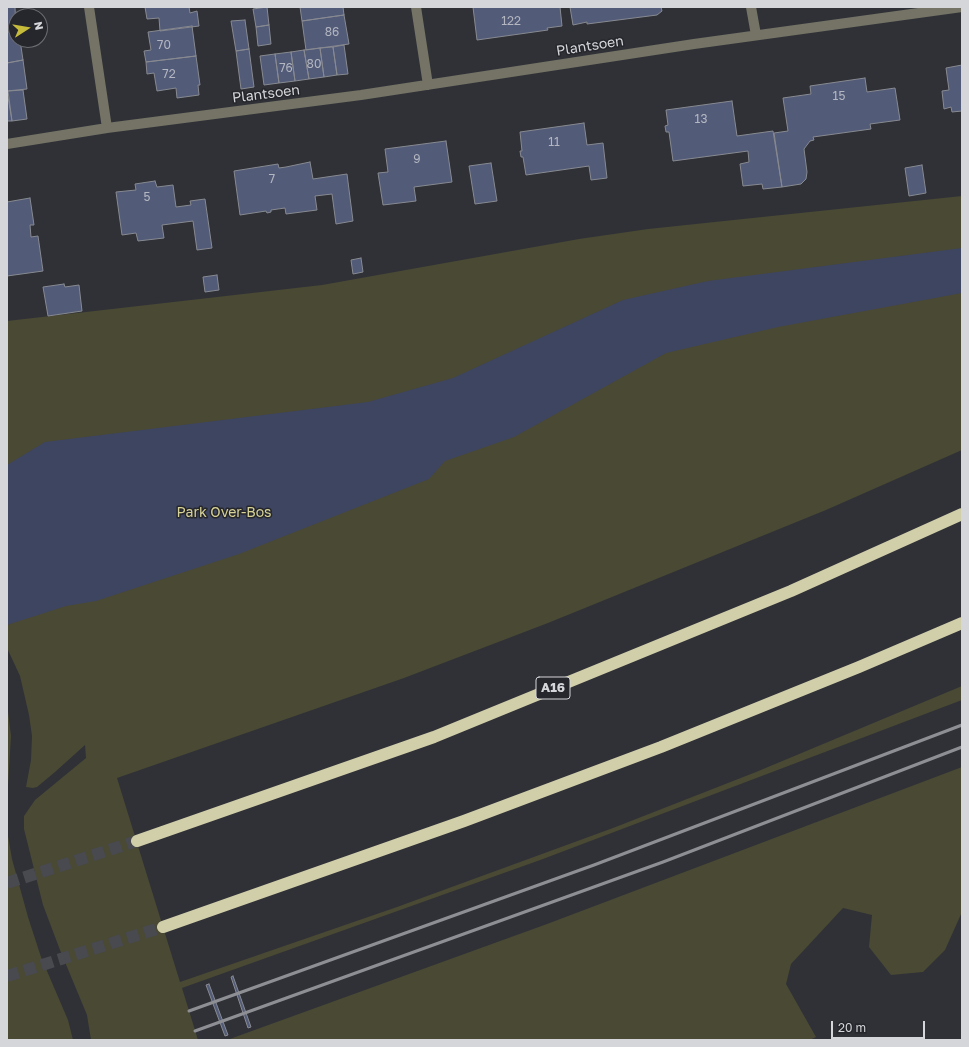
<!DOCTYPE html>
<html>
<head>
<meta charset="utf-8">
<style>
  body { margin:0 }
  #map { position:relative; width:969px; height:1047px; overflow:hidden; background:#2f3137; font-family:"Golos Text",sans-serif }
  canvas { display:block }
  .frame { position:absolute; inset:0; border:8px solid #d5d6d9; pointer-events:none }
  .north { position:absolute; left:8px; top:8px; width:40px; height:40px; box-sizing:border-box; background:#26272d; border:1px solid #6c6d72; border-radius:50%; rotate:78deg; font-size:11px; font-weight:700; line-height:16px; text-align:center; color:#d5d6d9 }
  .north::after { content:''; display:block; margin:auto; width:14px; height:18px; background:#c7bb3c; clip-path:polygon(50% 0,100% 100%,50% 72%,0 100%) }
  .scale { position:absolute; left:831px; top:1021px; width:94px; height:18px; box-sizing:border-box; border:2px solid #d5d6d9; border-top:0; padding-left:5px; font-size:12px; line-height:14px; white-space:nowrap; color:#d5d6d9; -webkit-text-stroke:3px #26272d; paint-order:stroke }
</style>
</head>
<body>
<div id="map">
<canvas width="969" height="1047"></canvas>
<div class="frame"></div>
<div class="north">N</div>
<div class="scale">20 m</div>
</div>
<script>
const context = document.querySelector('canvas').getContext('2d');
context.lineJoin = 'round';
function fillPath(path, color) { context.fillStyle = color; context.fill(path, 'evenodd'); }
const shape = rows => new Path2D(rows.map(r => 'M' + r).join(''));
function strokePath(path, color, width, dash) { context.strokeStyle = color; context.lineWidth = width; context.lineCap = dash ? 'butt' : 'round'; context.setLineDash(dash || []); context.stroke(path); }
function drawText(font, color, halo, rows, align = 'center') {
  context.font = font + ' "Golos Text",sans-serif'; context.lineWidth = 3; context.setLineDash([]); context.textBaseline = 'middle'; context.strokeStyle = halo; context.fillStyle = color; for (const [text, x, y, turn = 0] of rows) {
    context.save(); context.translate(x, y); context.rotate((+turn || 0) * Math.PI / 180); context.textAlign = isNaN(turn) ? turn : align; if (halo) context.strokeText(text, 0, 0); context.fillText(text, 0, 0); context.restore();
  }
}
fillPath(shape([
  [962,196,962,450,826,510,548,623,404,678,117,778,180,982,397,907,613,828,756,772,962,686,962,700,543,859,182,988,198,1040,91,1040,87,1015,60,950,43,905,24,829,24,816,35,800,86,758,85,745,55,772,37,787,33,788,26,787,31,760,32,736,29,715,20,676,7,648,7,321,322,285,579,239,648,229],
  [7,703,11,736,7,803],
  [962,767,962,912,945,950,923,972,891,975,869,947,872,915,843,908,791,964,786,984,816,1037,810,1040,227,1040,547,924],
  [7,813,7,830,12,859,28,917,41,957,68,1020,73,1040,7,1040]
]), '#4a4934');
fillPath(shape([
  [962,248,962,293,778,327,666,353,514,437,445,461,429,479,239,554,96,601,66,606,7,625,7,465,45,442,368,402,453,378,623,300,708,281]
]), '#3d4561');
const building = shape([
  [7,7,15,7,16,31,7,32,7,7],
  [145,7,189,7,190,13,197,11,199,26,160,31,159,18,147,19,145,7],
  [267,7,269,25,256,27,253,9,267,7],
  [300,7,343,7,344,15,302,21,300,7],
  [473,7,560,7,562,26,547,28,548,30,477,40,473,7],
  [570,7,661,7,662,11,657,15,587,24,587,22,573,25,570,7],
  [344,15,349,44,306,50,302,21,344,15],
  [245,20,249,49,236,51,231,21,245,20],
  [269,25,271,44,258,46,256,27,269,25],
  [192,26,196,56,146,62,144,51,151,50,148,32,192,26],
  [16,31,16,40,20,40,23,60,7,63,7,32,16,31],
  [344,45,348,74,337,75,333,47,344,45],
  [333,47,337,75,324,77,320,48,333,47],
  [320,48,324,77,309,79,304,50,320,48],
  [249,49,254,87,241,89,236,51,249,49],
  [304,50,309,79,295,81,291,52,304,50],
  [291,52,295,81,279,83,275,54,291,52],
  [275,54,279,83,264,85,260,56,275,54],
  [196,56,200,85,198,85,199,95,177,98,176,88,157,91,154,73,147,74,146,62,196,56],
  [23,60,27,89,7,91,7,63,23,60],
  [962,65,962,111,952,112,951,107,944,109,942,91,949,90,946,68,962,65],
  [865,78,867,92,895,88,900,120,870,124,871,129,813,137,814,140,810,141,804,149,807,172,806,179,801,184,782,187,774,133,788,131,783,98,811,94,810,86,865,78],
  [23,90,27,119,12,121,8,91,23,90],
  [7,91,12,121,7,121,7,91],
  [732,101,737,136,773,131,782,187,763,189,762,184,743,186,740,164,749,162,748,151,673,161,669,132,666,132,665,126,668,125,666,110,732,101],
  [584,123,587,145,603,143,607,178,591,180,589,166,526,175,523,157,521,157,520,151,522,151,520,132,584,123],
  [446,141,452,182,414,187,416,201,383,205,378,173,388,172,385,149,446,141],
  [310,162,313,179,347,174,353,221,336,224,332,194,315,196,317,210,286,214,285,208,271,210,271,212,267,213,266,211,240,215,234,171,278,164,279,168,286,167,310,162],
  [491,163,497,201,475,204,469,166,491,163],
  [922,165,926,193,909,196,905,168,922,165],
  [155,181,157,187,173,185,176,207,191,205,190,201,205,199,212,248,197,250,193,221,162,225,164,238,138,241,136,233,122,235,116,192,136,190,135,184,155,181],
  [30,198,34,225,30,225,31,237,38,236,43,271,7,276,7,202,30,198],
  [361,258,363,272,353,274,351,260,361,258],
  [217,275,219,290,205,292,203,277,217,275],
  [64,284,65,287,79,285,82,311,48,316,43,287,64,284],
  [233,976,251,1027,248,1028,231,977,233,976],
  [209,984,228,1035,225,1036,206,985,209,984]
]);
fillPath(building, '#525b78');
strokePath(building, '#888a91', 1);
strokePath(shape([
  [7,883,137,841],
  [7,976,163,927]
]), '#484a4f', 12, [12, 6]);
strokePath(shape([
  [89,7,107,128],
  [416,7,428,85],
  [751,7,756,35],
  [7,144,107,128,361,95,694,44,962,7]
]), '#747365', 10);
strokePath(shape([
  [137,841,434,737,791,591,962,514],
  [163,927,464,821,661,747,859,667,962,623]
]), '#d1ceaa', 12);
strokePath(shape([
  [189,1011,594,865,962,725],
  [195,1031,663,862,962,747]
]), '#8e8f94', 3);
drawText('12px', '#b4b7c1', null, [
  ["122",511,21],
  ["86",332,32],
  ["70",164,45],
  ["80",314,64],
  ["76",286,68],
  ["72",169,74],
  ["15",839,96],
  ["13",701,119],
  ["11",554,142],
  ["9",417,159],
  ["7",272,179],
  ["5",147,197]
]);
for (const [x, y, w] of [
  [553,688,34]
]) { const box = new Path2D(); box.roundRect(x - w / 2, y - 11, w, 22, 3); context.fillStyle = '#26272d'; context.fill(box); strokePath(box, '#d5d6d9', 1); }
drawText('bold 13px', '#d5d6d9', null, [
  ["A16",553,688]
]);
drawText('14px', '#d5d6d9', '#26272d', [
  ["Plantsoen",590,46,-9],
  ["Plantsoen",266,94,-7]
]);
drawText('14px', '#d7d397', '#26272d', [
  ["Park Over-Bos",224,513]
]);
</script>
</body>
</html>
